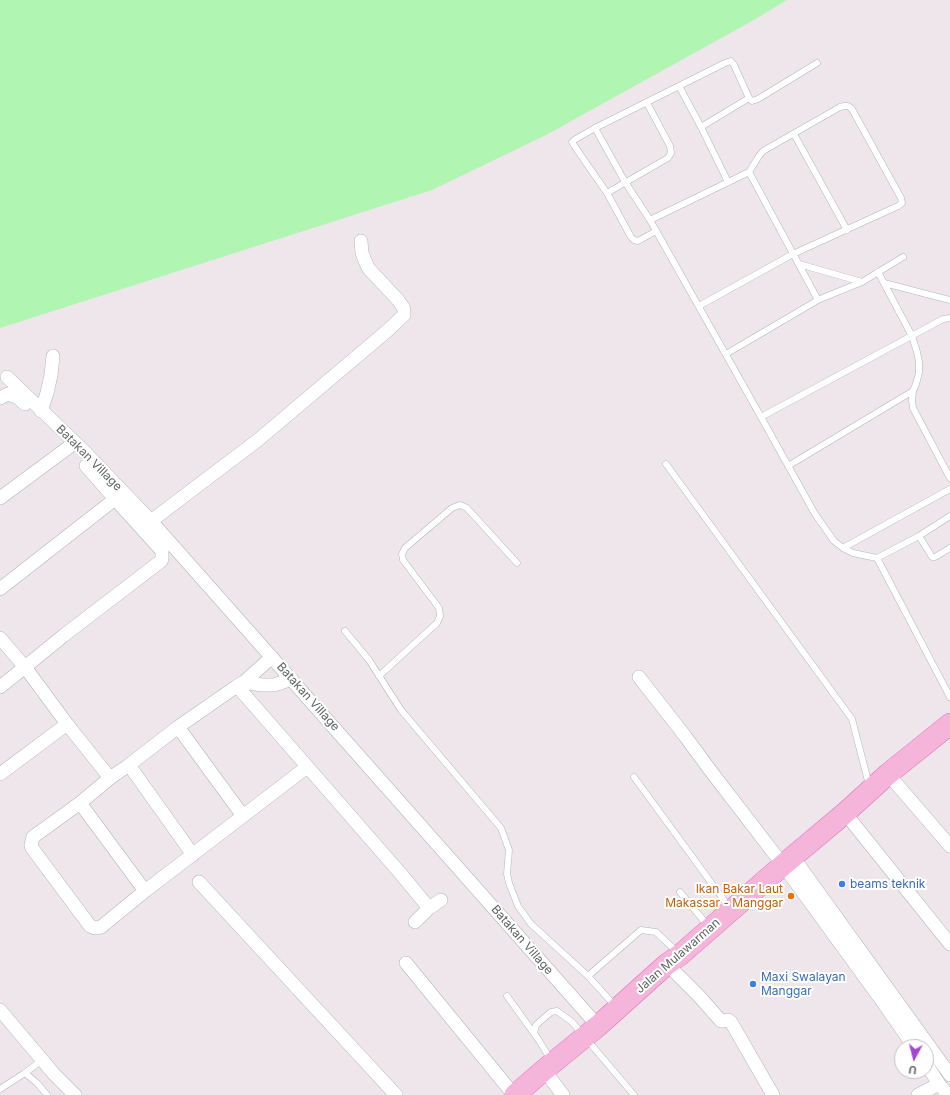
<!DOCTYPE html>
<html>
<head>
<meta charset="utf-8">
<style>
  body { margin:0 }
  #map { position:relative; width:950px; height:1095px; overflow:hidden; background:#eee6eb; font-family:Inter,sans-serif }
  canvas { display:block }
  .north { position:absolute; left:894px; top:1039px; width:40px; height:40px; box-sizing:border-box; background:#fff; border:1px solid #bfc1bf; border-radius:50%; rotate:187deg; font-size:11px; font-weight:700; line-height:16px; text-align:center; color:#5e655f }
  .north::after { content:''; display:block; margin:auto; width:14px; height:18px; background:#a646d5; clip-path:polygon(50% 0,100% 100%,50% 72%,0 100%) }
</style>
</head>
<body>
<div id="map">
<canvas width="950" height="1095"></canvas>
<div class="north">U</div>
</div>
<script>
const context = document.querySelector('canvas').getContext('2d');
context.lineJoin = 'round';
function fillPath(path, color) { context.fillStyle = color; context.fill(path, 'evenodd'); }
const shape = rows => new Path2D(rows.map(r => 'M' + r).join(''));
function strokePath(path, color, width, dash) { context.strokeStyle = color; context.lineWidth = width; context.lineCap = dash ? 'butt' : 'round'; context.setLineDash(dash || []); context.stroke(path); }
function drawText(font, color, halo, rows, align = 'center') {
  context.font = font + ' Inter,sans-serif'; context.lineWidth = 4; context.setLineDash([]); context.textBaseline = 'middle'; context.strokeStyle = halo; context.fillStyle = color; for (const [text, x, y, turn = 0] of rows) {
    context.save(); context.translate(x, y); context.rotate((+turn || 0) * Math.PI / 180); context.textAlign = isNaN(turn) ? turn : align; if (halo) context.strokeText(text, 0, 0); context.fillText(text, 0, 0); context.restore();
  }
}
fillPath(shape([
  [0,0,787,0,752,21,546,135,432,190,0,328]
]), '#b0f5b2');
const service = shape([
  [679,86,701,127,728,182],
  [701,127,749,98],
  [595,128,725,63,731,61,734,65,749,98,752,101,758,99,817,63],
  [794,134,847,230],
  [607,193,668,158,671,153,670,146,647,103],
  [650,220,749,172,818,300,825,297,862,282,903,257],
  [656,231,638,241,634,240,631,237,607,193,573,144,572,142,574,140,595,128,625,182,650,220,761,417],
  [799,264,862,282],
  [878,272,912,336,917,352,919,362,919,373,916,384,913,391,912,400,913,408,950,478],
  [884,283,950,300],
  [699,306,793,254,898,206,902,203,901,198,853,111,851,108,848,106,844,106,840,107,763,151,759,156,749,172],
  [950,318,943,319,761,417,815,514,834,541,843,548,853,553,877,558,950,697],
  [726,354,818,300],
  [666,464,852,719,869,785],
  [788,466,913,391],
  [919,536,932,557,935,557,950,548],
  [843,548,950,489],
  [877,558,919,536,950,516],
  [345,631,369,660,401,710,501,828,509,850,507,874,509,883,518,906,531,924,588,976,615,1006],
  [379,676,437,623,440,616,439,608,403,560,402,554,405,548,452,508,460,505,467,508,517,563],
  [634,777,729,907],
  [680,892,708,926],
  [588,976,641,930,656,932,677,952],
  [507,996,538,1039,551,1060],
  [534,1033,536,1025,551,1012,557,1011,572,1022,634,1095],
  [25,1073,42,1060],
  [0,1089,25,1073,37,1083,47,1095]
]);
const minor = shape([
  [7,377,84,451,151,521,598,1026],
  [0,398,8,394,17,397,25,404],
  [41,411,47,393,51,375,53,356],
  [0,498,69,447],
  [151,521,258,440,387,331,404,315,404,311,403,307,398,300,369,269,366,263,362,253,361,241],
  [0,589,115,499,86,466],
  [0,638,25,667,0,687],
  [639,677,685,736,710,770,783,865,882,1001,914,1047],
  [244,682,262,685,274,685,292,679],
  [237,686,401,874,429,908,415,922],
  [67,724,110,778,80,803,33,837,31,845,32,848,90,926,95,928,101,927,145,891,307,767],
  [178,727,243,816],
  [129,765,178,727,237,686,244,682,272,657],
  [0,774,67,724,25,667,63,636,161,561,162,559,162,551,115,499],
  [888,774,950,846],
  [110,778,129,765,193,855],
  [80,803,145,891],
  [845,813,950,944],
  [793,857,950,1075],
  [199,882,396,1095],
  [429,908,441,900],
  [406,963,514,1095],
  [667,964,698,995,721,1021,728,1020,731,1022,773,1095],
  [0,1010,54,1074,75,1095],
  [544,1070,563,1095],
  [939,1084,948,1095],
  [918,1095,939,1084,926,1064]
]);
const primary = shape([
  [515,1095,544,1070,598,1026,667,964,680,955,783,865,845,813,888,774,950,724]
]);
strokePath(service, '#b1b7b2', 7);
strokePath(minor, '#b1b7b2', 14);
strokePath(primary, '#e16dbc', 22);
strokePath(service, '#fff', 6);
strokePath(minor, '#fff', 13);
strokePath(primary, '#f5b4d9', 21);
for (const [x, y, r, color] of [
  [842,884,4,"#3f7fe0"],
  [791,896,4,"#e8710a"],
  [753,984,4,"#3f7fe0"]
]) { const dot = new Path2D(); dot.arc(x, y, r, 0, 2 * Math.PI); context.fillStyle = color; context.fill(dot); strokePath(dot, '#fff', 1.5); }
drawText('12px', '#5e655f', '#fff', [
  ["Batakan Village",89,458,45],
  ["Batakan Village",308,697,48],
  ["Batakan Village",522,940,49],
  ["Jalan Mulawarman",678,956,-41]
]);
drawText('12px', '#366cbe', '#fff', [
  ["beams teknik",850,884],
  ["Maxi Swalayan",761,977],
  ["Manggar",761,991]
], 'left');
drawText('12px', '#c56008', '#fff', [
  ["Ikan Bakar Laut",783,889],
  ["Makassar - Manggar",783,903]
], 'right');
</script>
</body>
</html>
